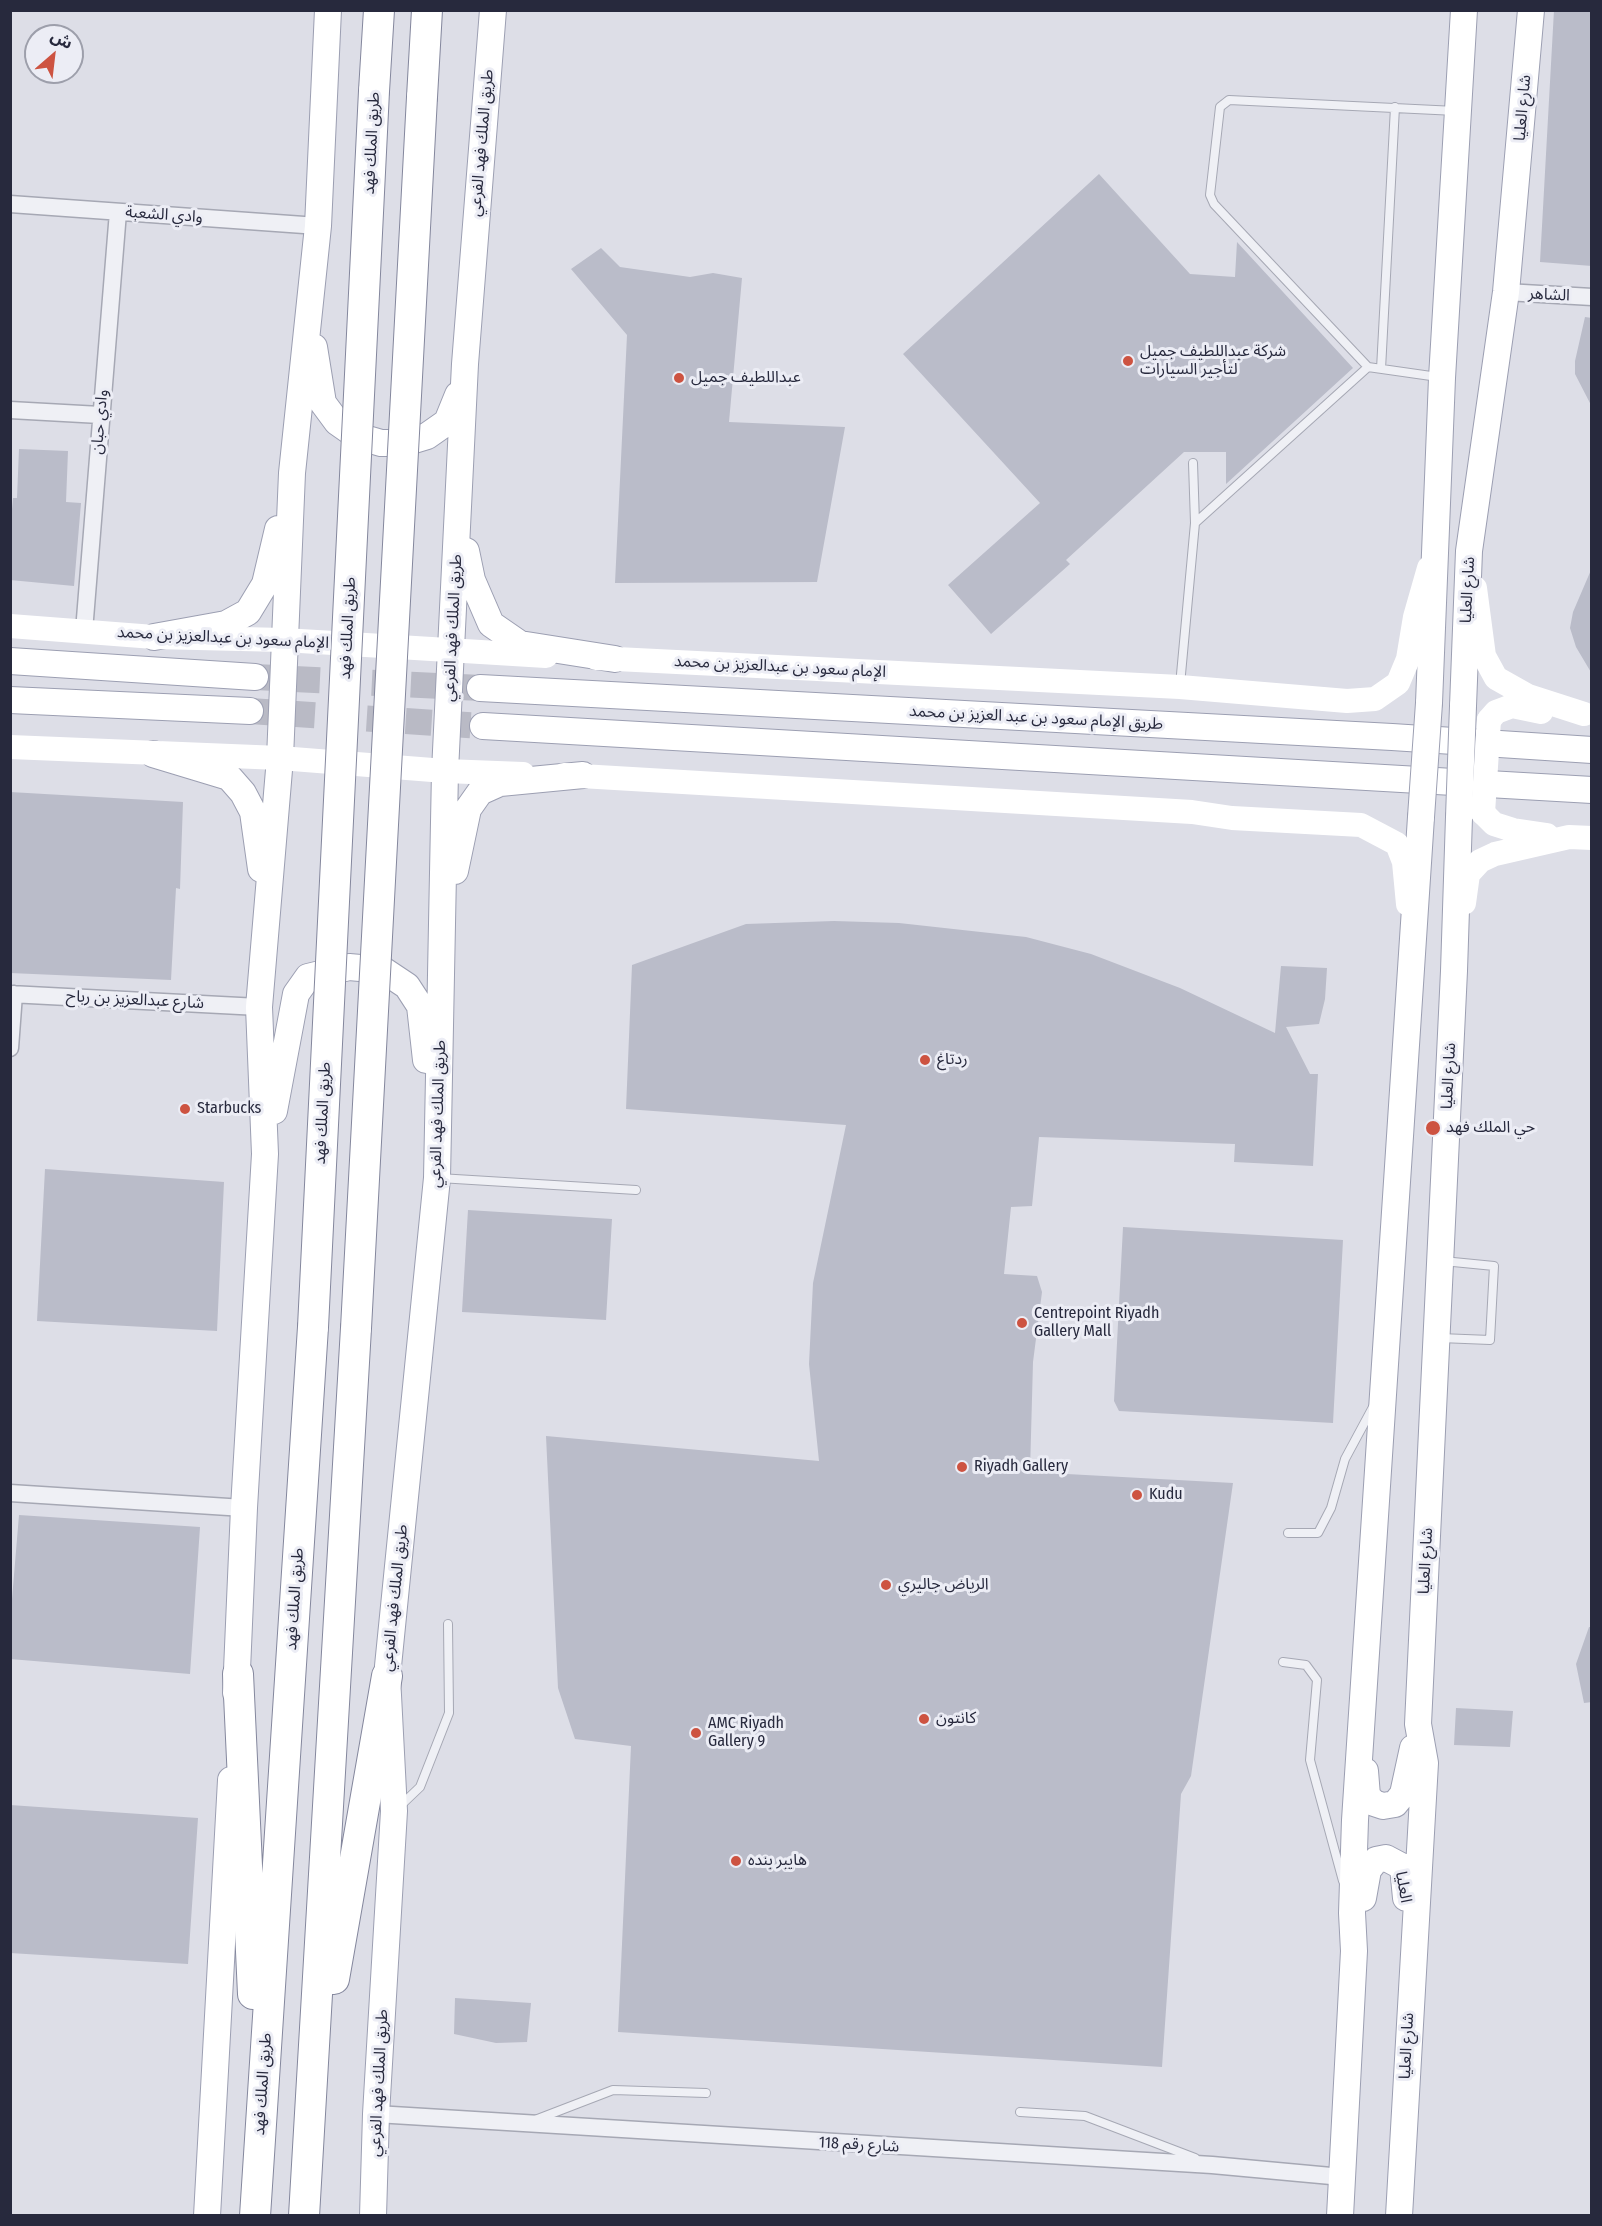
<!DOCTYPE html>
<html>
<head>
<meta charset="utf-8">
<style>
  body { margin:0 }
  #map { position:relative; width:1602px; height:2226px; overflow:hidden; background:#dddee7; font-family:"Fira Sans Condensed","Noto Sans Arabic",sans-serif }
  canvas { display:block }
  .frame { position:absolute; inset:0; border:12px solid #27293d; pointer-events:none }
  .north { position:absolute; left:24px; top:24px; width:60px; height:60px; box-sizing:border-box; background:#ecedf5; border:2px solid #9d9fab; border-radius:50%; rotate:28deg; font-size:16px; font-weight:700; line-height:24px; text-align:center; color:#27293d }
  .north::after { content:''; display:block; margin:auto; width:21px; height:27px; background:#cd5341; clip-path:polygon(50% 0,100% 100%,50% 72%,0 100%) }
</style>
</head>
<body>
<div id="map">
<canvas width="1602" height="2226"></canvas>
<div class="frame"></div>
<div class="north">ش</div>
</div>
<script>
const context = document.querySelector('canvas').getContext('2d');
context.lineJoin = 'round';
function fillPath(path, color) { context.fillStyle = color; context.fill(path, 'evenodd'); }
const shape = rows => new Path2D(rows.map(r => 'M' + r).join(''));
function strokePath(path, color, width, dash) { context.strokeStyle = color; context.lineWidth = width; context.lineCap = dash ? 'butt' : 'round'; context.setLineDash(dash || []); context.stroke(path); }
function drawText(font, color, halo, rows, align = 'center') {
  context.font = font + ' "Fira Sans Condensed","Noto Sans Arabic",sans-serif'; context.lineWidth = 6; context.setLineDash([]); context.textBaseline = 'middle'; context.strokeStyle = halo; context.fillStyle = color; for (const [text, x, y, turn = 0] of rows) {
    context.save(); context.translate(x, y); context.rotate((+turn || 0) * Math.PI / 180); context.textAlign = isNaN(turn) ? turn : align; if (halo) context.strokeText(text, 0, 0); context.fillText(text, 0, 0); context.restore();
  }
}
fillPath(shape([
  [1554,10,1592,10,1592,266,1540,262],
  [1099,174,1190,274,1235,277,1237,242,1353,368,1226,484,1226,452,1184,452,1066,560,1070,564,991,634,948,585,1040,503,903,354],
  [601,248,620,267,690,277,713,273,742,278,729,422,845,427,817,582,615,583,627,335,571,269],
  [1585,317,1592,318,1592,407,1575,374,1575,361],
  [19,449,68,451,66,502,81,503,74,586,10,580,10,531,13,498,17,498],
  [1591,570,1592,570,1592,674,1576,647,1570,628,1573,612],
  [10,792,183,802,180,889,176,888,171,980,10,973],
  [834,921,899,923,1026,937,1091,954,1180,988,1275,1033,1281,966,1327,968,1325,999,1319,1024,1286,1027,1310,1074,1318,1074,1313,1166,1234,1162,1235,1144,1039,1137,1032,1206,1011,1207,1004,1274,1037,1276,1042,1292,1033,1362,1030,1472,1233,1483,1191,1776,1181,1794,1162,2067,618,2032,631,1746,575,1739,558,1688,546,1436,819,1461,809,1364,813,1283,846,1125,626,1109,632,965,746,924],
  [45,1169,224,1182,217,1331,37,1321],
  [468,1210,612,1219,606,1320,462,1312],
  [1123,1227,1343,1240,1333,1423,1119,1411,1114,1401],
  [19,1515,200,1527,190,1674,10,1659,10,1623],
  [1589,1627,1592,1627,1592,1702,1584,1703,1576,1664],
  [1456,1708,1513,1711,1510,1747,1454,1745],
  [10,1805,198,1818,188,1964,10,1953],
  [455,1998,531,2003,527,2042,496,2043,454,2034]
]), '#babcc9');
strokePath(shape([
  [255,677,480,688],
  [250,711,483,726]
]), '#b9bac5', 26, [26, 13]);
const lane = shape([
  [1368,367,1214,204,1210,195,1220,107,1229,100,1456,111],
  [1381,369,1395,107],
  [1193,463,1195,523],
  [1180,685,1195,523,1368,367,1438,377],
  [439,1178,636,1190],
  [1440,1338,1490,1340,1494,1266,1443,1261],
  [1288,1533,1318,1533,1331,1508,1345,1459,1373,1407],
  [1283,1662,1306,1665,1317,1680,1310,1760,1343,1881],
  [399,1807,420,1787,449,1713,448,1624],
  [1020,2112,1085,2116,1195,2158],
  [535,2120,613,2090,706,2093]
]);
const street = shape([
  [10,204,318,226],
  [1506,292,1592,297],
  [10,410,100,415],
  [84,631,118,212],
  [10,994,259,1007],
  [10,1048,14,994],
  [10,1493,244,1508],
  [376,2114,1212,2165,1342,2177]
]);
const primary = shape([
  [314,347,323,403,337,422,357,436,381,443,404,443,427,436,447,422,458,395],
  [466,551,472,580,491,624,520,644,615,659],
  [154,637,226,624,248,612,265,584,278,529],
  [10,661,255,677],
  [480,688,1392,737,1592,750],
  [10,700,250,711],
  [1429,703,1442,378,1464,10],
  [1463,706,1469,551,1506,292,1531,10],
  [483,726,1592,790],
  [153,754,229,777,243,793,253,812,261,869],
  [455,871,468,809,480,792,500,783,583,775],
  [274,1111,296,994,308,977,349,967,383,970,407,986,420,1006,426,1060],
  [236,1693,244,1508,265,1154,259,1007,280,758,292,473,318,226,328,10],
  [1365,1771,1367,1796,1374,1803,1383,1806,1395,1804,1403,1794,1413,1748],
  [1363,1898,1368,1870,1376,1860,1386,1858,1403,1867,1406,1898],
  [207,2216,231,1780],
  [373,2216,376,2114,394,1811,387,1676,437,1178,445,771,465,364,493,10],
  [1340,2216,1354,1951,1352,1913,1355,1820,1421,817],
  [1399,2216,1425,1763,1418,1724,1454,971,1459,817]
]);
const highway = shape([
  [374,91,379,10],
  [422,97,427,10],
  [238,1674,253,1994],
  [334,1979,387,1676],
  [255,2216,313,1327],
  [304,2216,356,1328]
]);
strokePath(lane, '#a6a8b4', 10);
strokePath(street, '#a6a8b4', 19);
strokePath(primary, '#9c9fb2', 28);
strokePath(highway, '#84879d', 32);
strokePath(lane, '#eff0f5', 8);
strokePath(street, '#eff0f5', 16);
strokePath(shape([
  [1475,588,1484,656,1496,678,1528,696,1584,714],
  [10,626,154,637,284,640,546,656],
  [596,658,1180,687,1347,701,1375,699,1398,683,1408,659,1415,617,1429,568],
  [1489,720,1496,712,1512,706,1541,712],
  [10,747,280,758,445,771,523,774],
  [564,775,1192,812,1232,818,1361,825,1397,844,1404,862,1408,904],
  [1483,813,1494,824,1513,830,1547,835],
  [1464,903,1468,874,1480,861,1495,854,1569,837,1592,838]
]), '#fff', 24);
strokePath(primary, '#fff', 26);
strokePath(highway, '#fff', 30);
const primaryBridge = shape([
  [1421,817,1429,703],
  [1459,817,1463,706]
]);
const highwayBridge = shape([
  [313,1327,374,91],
  [356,1328,422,97]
]);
strokePath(primaryBridge, '#9c9fb2', 28, []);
strokePath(highwayBridge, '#84879d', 32, []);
strokePath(shape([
  [1483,813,1489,720]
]), '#fff', 24);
strokePath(primaryBridge, '#fff', 26);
strokePath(highwayBridge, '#fff', 30);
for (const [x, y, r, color] of [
  [1128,361,6,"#cd5341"],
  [679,378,6,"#cd5341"],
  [925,1060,6,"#cd5341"],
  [185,1109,6,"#cd5341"],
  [1433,1128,8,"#cd5341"],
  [1022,1323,6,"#cd5341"],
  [962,1467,6,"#cd5341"],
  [1137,1495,6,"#cd5341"],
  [886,1585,6,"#cd5341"],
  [924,1719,6,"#cd5341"],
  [696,1733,6,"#cd5341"],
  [736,1861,6,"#cd5341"]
]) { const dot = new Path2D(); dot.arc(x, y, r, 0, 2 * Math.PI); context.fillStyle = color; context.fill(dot); strokePath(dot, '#ecedf5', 2); }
drawText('16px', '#27293d', '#ecedf5', [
  ["شارع العليا",1523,108,-85],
  ["طريق الملك فهد",372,143,-87],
  ["طريق الملك فهد الفرعي",482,143,-85],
  ["وادي الشعبة",164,215,4],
  ["الشاهر",1549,295,3],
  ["وادي حبان",100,422,-85],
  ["شارع العليا",1468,590,-87],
  ["طريق الملك فهد",348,628,-87],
  ["طريق الملك فهد الفرعي",453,628,-87],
  ["الإمام سعود بن عبدالعزيز بن محمد",223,638,3],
  ["الإمام سعود بن عبدالعزيز بن محمد",780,667,3],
  ["طريق الإمام سعود بن عبد العزيز بن محمد",1036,718,3],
  ["شارع عبدالعزيز بن رباح",135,1000,3],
  ["شارع العليا",1449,1076,-87],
  ["طريق الملك فهد",323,1113,-87],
  ["طريق الملك فهد الفرعي",438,1114,-88],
  ["شارع العليا",1426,1561,-87],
  ["طريق الملك فهد الفرعي",395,1598,-84],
  ["طريق الملك فهد",295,1599,-86],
  ["العليا",1403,1887,80],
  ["شارع العليا",1407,2046,-87],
  ["طريق الملك فهد الفرعي",379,2083,-87],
  ["طريق الملك فهد",263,2084,-86],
  ["شارع رقم 118",859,2145,3]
]);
drawText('16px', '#27293d', '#ecedf5', [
  ["شركة عبداللطيف جميل",1140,352],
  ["لتأجير السيارات",1140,370],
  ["عبداللطيف جميل",691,378],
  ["ردتاغ",937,1060],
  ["Starbucks",197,1109],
  ["حي الملك فهد",1446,1128],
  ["Centrepoint Riyadh",1034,1314],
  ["Gallery Mall",1034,1332],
  ["Riyadh Gallery",974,1467],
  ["Kudu",1149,1495],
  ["الرياض جاليري",898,1585],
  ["كانتون",936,1719],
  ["AMC Riyadh",708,1724],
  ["Gallery 9",708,1742],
  ["هايبر بنده",748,1861]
], 'left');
</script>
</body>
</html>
